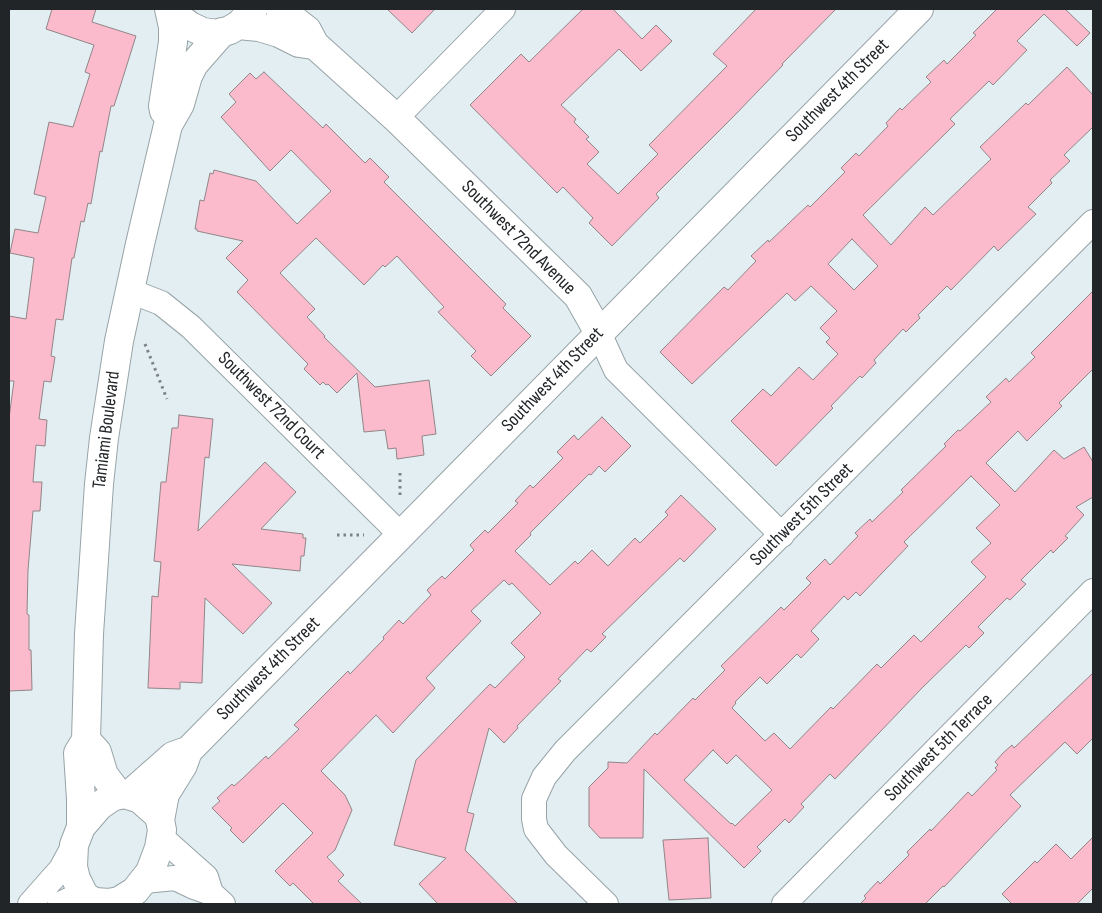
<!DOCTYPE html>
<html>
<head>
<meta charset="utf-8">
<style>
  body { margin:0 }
  #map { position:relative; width:1102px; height:913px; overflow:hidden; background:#e2eef2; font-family:"Sofia Sans Condensed",sans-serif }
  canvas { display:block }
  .frame { position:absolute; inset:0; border:10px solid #212527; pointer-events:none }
</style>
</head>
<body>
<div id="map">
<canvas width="1102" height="913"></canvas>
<div class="frame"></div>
</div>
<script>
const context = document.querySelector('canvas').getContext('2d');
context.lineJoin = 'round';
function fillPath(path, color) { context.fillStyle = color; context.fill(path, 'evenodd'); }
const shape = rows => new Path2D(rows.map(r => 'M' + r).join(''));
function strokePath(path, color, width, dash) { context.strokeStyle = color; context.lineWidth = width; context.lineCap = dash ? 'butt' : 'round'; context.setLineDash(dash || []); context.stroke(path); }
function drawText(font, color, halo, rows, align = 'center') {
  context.font = font + ' "Sofia Sans Condensed",sans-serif'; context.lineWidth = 4; context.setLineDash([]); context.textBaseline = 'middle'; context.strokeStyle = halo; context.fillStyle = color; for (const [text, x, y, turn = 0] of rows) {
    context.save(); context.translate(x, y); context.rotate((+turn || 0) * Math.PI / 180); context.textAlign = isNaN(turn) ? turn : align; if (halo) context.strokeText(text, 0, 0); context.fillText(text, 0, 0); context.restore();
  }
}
const building = shape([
  [52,9,96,9,92,22,136,36,114,106,111,106,102,152,100,151,91,204,88,203,84,222,81,221,74,258,72,258,63,320,56,319,51,356,55,357,51,382,44,381,39,419,47,420,45,446,36,445,33,482,42,482,40,511,33,511,28,570,27,614,29,615,29,650,31,650,32,690,9,691,9,418,14,381,9,381,9,316,26,319,34,258,10,253,15,229,38,233,46,197,34,194,49,122,73,127,90,74,85,72,94,45,46,29,52,9],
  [387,9,435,9,412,33,387,9],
  [583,9,613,9,642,39,656,25,672,41,641,71,619,49,561,105,576,119,574,122,589,137,586,139,599,152,587,164,618,194,658,154,649,145,727,66,713,54,756,9,836,9,782,64,783,65,734,116,656,194,659,198,612,246,589,223,593,218,563,187,557,193,470,105,521,54,529,62,583,9],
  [997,9,1065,9,1090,33,1077,46,1044,14,1017,41,1027,50,993,85,989,81,950,119,955,124,863,215,891,245,925,207,933,215,991,159,980,147,1026,103,1028,105,1067,67,1093,95,1093,127,1064,155,1070,161,1050,180,1052,183,1028,207,1036,214,998,251,994,246,951,290,947,286,918,315,920,318,906,332,903,329,874,360,876,363,862,378,860,376,831,406,833,408,776,466,731,421,763,389,771,396,799,367,813,380,838,354,826,342,830,338,820,328,837,311,811,286,795,301,787,293,692,384,660,352,724,287,728,290,756,261,751,256,768,240,769,242,808,205,810,207,845,172,841,168,856,153,859,156,888,126,886,123,900,108,902,110,931,82,926,77,944,60,947,64,976,35,973,33,997,9],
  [852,239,878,266,854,290,828,264,852,239],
  [264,72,323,128,326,124,365,163,370,158,389,177,384,182,506,304,503,308,531,336,491,376,471,356,476,351,438,312,444,307,397,256,385,267,383,265,364,285,316,238,280,273,315,309,307,317,325,336,324,337,375,387,429,380,436,434,422,436,424,455,397,459,396,448,388,449,385,430,364,432,357,373,337,393,328,384,326,385,323,382,320,385,304,369,308,364,237,292,248,280,226,258,243,241,197,231,197,229,195,229,200,200,204,201,210,173,213,174,214,170,256,181,297,224,331,191,291,150,270,171,221,117,236,102,229,94,250,73,256,79,264,72],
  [1093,291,1093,369,1059,403,1062,406,1027,441,1018,431,986,463,1015,492,1054,450,1064,459,1084,447,1093,462,1093,497,1076,507,1084,515,1065,536,1068,538,1053,553,1051,550,1021,580,1026,584,1010,600,1007,598,978,627,984,633,969,648,966,645,922,688,835,779,830,774,801,804,804,807,789,823,785,819,757,847,761,851,744,868,644,769,643,838,600,838,589,826,589,787,608,768,608,762,627,763,655,733,657,735,693,698,695,700,725,670,721,666,781,607,784,610,811,583,806,578,825,559,830,565,858,536,855,533,870,519,872,522,903,492,901,490,946,446,944,444,958,430,960,431,991,402,986,397,1006,378,1009,382,1035,357,1031,353,1093,291],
  [971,476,1000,505,976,528,991,543,971,562,986,577,921,642,914,635,881,668,877,664,833,709,831,707,790,749,774,733,765,741,732,708,736,703,735,702,760,677,767,684,797,654,801,658,819,639,811,631,844,596,848,600,856,592,860,596,908,546,904,542,971,476],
  [713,750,727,764,736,755,772,790,735,826,732,823,731,824,684,780,713,750],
  [179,415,213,419,209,458,205,457,198,531,265,462,296,492,261,529,303,534,303,538,306,538,304,556,301,556,300,571,232,564,272,603,243,634,205,598,202,683,180,682,180,689,148,688,152,596,158,597,161,562,154,561,161,482,166,482,172,428,178,428,179,415],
  [602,417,631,446,605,472,599,466,591,475,589,474,530,533,531,535,515,551,550,585,575,561,578,564,592,550,608,566,635,538,640,543,668,515,665,512,681,495,716,529,684,562,680,558,602,634,606,637,591,652,587,649,558,679,561,681,517,726,518,728,504,743,489,728,467,812,474,814,465,850,518,904,438,904,419,884,446,858,394,845,416,760,490,684,495,688,525,657,511,643,541,613,512,583,509,585,504,580,471,611,481,621,426,678,435,688,393,733,376,715,321,771,345,795,352,810,335,850,327,857,344,875,338,881,362,904,314,904,293,883,290,886,275,871,313,833,283,803,243,843,230,830,232,828,212,808,220,801,217,798,232,784,234,786,242,779,266,756,268,759,299,729,294,725,348,671,350,674,384,639,383,637,399,620,403,624,431,595,427,590,442,576,445,579,474,550,470,545,485,530,488,533,518,503,515,501,530,485,533,488,563,458,557,452,574,435,578,440,602,417],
  [1093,673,1093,738,1077,754,1065,742,1010,795,1021,806,944,887,943,886,925,904,860,904,866,898,864,896,878,881,880,884,909,855,907,852,930,829,931,831,968,792,972,796,997,770,995,768,998,765,995,762,1003,753,1012,745,1014,748,1093,673],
  [1093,837,1093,888,1077,904,1012,904,1002,894,1035,861,1037,863,1056,844,1071,859,1093,837],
  [708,838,711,898,669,900,663,840,708,838]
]);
fillPath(building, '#fbbbcc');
strokePath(building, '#908587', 1);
const minor = shape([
  [396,118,503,9],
  [130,291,161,303,191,327,401,535],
  [599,333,616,370,782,535],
  [161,837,206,877,211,893,223,904],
  [144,881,175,878,194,887,211,893],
  [30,904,61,869,74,845],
  [60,904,83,893],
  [606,904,556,855,536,829,534,819,534,799,544,777,565,751,1093,222],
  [784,904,1093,591]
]);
const tertiary = shape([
  [173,9,179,18,190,26,203,32,218,34,230,30,240,24,253,9],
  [280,9,307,30,315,45,396,118,578,296,599,333],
  [238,25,259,27,279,33,299,43,313,45],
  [164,111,163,106,173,42,173,27,169,9],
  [86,740,97,752,104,775,119,795],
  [124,794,140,799,157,814,160,820,162,830,159,848,150,872,135,891,119,901,110,903,95,902,87,898,83,893,76,879,73,867,74,845,81,827,99,806,112,797,124,794],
  [130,794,173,756,184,752],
  [160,820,165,794,183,765,188,751,919,9],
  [81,827,81,799,78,753,86,740,89,634,99,484,104,438,119,341,140,244,168,125,180,104,188,76,194,64,222,32]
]);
strokePath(minor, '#97a3a7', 26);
strokePath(tertiary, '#97a3a7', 30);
strokePath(shape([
  [145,344,167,399],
  [400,473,400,499],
  [337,535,364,535]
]), '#7c8386', 3, [2.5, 4]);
strokePath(minor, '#fff', 24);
strokePath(tertiary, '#fff', 28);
drawText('19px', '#212527', '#fff', [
  ["Southwest 4th Street",838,91,-45],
  ["Southwest 72nd Avenue",518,238,45],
  ["Southwest 4th Street",553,380,-46],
  ["Southwest 72nd Court",271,406,45],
  ["Tamiami Boulevard",107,430,-83],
  ["Southwest 5th Street",802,515,-45],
  ["Southwest 4th Street",269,669,-45],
  ["Southwest 5th Terrace",939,748,-45]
]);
</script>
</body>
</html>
